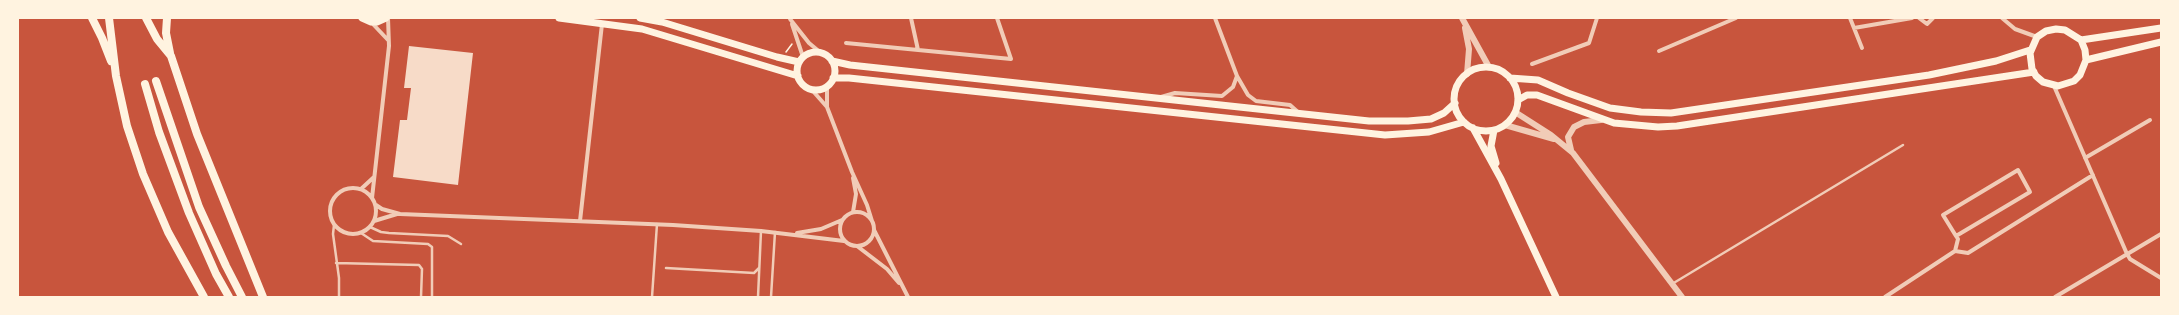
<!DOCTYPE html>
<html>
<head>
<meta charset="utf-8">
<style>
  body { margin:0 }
  #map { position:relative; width:2179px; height:315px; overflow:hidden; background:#c8553d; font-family:Montserrat,sans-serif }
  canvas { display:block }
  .frame { position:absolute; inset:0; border:19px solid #fff3e0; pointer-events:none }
</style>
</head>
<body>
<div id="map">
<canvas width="2179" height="315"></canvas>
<div class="frame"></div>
</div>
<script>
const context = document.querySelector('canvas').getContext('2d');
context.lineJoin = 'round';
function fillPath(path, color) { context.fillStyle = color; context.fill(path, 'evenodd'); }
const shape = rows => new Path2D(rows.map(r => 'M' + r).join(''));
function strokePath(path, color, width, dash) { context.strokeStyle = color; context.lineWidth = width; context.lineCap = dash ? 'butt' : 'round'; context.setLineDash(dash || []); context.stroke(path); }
fillPath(shape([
  [409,46,473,53,458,185,393,177,400,120,407,120,411,88,404,88]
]), '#f7dbc8');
strokePath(shape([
  [786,52,792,44]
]), '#fff3e0', 1.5);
strokePath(shape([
  [334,225,333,234,339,278,339,297],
  [370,227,381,232,389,233,448,236,461,244],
  [361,233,373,241,428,244,432,247,432,296],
  [336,263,419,265,422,269,421,297],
  [666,268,754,273,759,268],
  [1672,284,1903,145],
  [652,297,657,224],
  [758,297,761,231],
  [771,297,775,232]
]), '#f1ccb7', 2.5);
strokePath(shape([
  [911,18,918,50],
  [1215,18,1237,76,1248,95,1256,101,1290,105,1299,113],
  [1850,18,1862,48],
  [1919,18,1927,24,1933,18],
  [2002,18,2015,29,2037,37],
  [790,19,809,43,821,53],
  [371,22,388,40],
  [792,24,803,57],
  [1854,28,1912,18],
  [846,43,1011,59,997,18],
  [1659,51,1736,18],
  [1532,64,1589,43,1597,18],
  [2054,86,2127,254,2130,259,2161,278],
  [812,90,827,107,827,87],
  [1161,97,1175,93,1222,96,1233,87,1237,76],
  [827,107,852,172,867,205,872,221],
  [2085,158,2150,120],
  '330 211a23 23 0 1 1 46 0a23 23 0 1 1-46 0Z',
  [361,189,374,177],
  [372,198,389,46,388,18],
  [376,205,382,209,400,214,673,225,761,231,844,241],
  '840 229a17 17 0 1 1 34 0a17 17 0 1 1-34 0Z',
  [853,212,856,194,853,178],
  [374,221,397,214],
  [580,221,602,24],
  [874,230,908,297],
  [797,233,821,229,842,220],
  [857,246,887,269,899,283],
  [1955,251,1968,253,2093,175],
  [1885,297,1955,251,1958,239,1956,236,1943,215,2018,170,2030,192,1956,236],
  [2055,297,2161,234]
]), '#f1ccb7', 4);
strokePath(shape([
  [1462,18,1489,67],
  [1465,28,1469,49,1467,74],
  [1515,112,1551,135,1573,153,1682,297],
  [1505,125,1554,139],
  [1571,150,1568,137,1574,127,1584,122,1601,120]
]), '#f1ccb7', 6);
strokePath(shape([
  [362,18,371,22,377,22,386,18],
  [559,18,642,29,798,76],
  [640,18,662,22,777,57,799,62],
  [2081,40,2085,50,2086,60,2080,75,2074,81,2058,86,2043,82,2036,76,2032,69,2030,53,2037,37,2046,31,2056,29,2065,30,2081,40,2161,28],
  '797 71a19 19 0 1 1 38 0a19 19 0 1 1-38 0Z',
  [2086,60,2161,42],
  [832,61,850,65,1369,121,1408,121,1431,119,1444,113,1455,103],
  '1454 99a32 32 0 1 1 64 0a32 32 0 1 1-64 0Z',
  [833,78,849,78,1385,135,1429,132,1464,122],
  [1510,78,1538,80,1568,93,1610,108,1641,112,1671,113,1929,75,1996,61,2030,50],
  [1518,100,1527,95,1537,95,1614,123,1658,127,1677,126,2034,72],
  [1473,128,1501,179,1556,297],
  [1494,130,1491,146,1496,163]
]), '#fff3e0', 7);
strokePath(shape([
  [92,18,102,38,111,61],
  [109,18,116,76,127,126,143,174,168,232,204,297],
  [146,18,157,39,171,56,197,134,263,297],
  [167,18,166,33,170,53],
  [156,81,199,207,226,266,242,297],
  [145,84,159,132,189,213,216,274,229,297]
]), '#fff3e0', 8);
</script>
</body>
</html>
